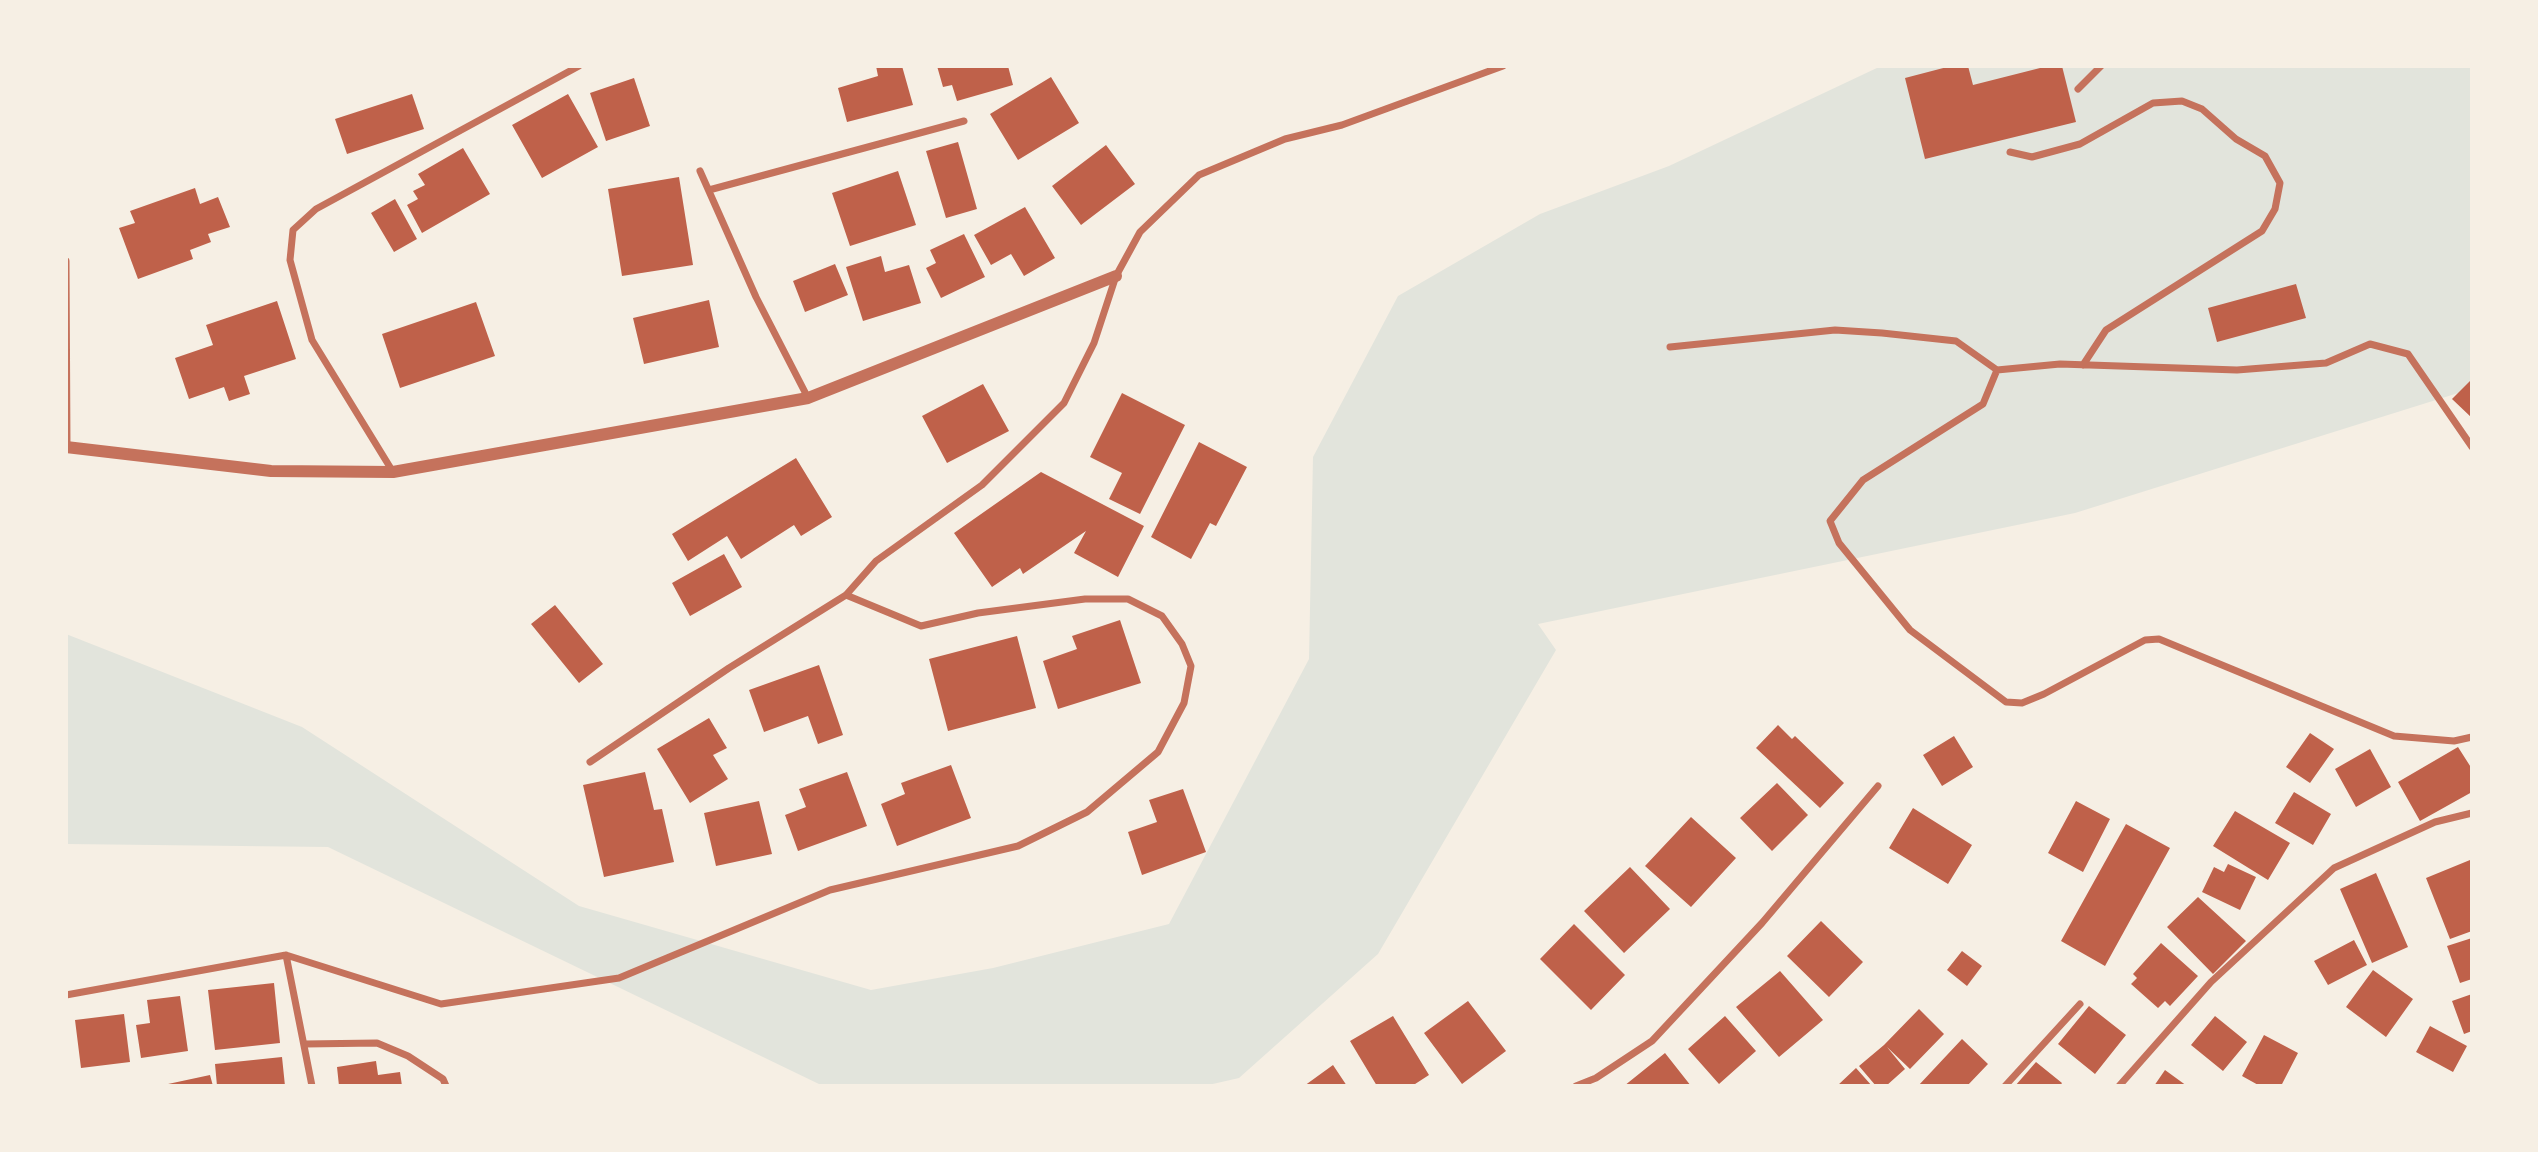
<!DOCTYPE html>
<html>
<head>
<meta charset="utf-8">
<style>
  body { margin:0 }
  #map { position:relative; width:2538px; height:1152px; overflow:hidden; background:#f6efe4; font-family:"IBM Plex Sans",sans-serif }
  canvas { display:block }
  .frame { position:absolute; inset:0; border:68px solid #f6efe4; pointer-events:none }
</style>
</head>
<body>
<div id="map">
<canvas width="2538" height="1152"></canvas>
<div class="frame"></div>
</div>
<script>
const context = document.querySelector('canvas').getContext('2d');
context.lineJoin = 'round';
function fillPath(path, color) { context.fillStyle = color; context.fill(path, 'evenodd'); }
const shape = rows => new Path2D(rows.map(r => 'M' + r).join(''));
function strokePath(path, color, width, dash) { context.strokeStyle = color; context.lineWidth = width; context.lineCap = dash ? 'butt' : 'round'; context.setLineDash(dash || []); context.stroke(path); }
fillPath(shape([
  [1879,67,2471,67,2471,389,2075,513,1538,624,1556,650,1378,954,1239,1078,1204,1086,821,1085,328,847,67,844,66,634,302,727,579,906,871,990,993,968,1169,924,1309,659,1313,457,1398,296,1540,214,1669,166]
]), '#e2e4dc');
fillPath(shape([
  [876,66,902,66,913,105,847,122,838,88,878,76],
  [937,66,1008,66,1013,85,957,101,952,85,943,87],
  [1951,66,1968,66,1973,85,2048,66,2062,66,2076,122,1925,159,1905,78],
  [1051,77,1079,123,1018,160,990,114],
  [634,78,650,126,606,141,590,93],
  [412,94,424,129,347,154,335,119],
  [568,94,598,147,542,178,512,125],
  [958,142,977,209,946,218,926,151],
  [1106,145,1135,184,1081,225,1052,186],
  [463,148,490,194,422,233,407,205,418,199,413,191,425,185,418,174],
  [898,171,916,225,850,246,832,193],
  [679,177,693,265,622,276,608,189],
  [195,188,200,204,218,197,230,227,208,234,211,242,190,250,193,259,138,279,119,228,135,223,130,211],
  [395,199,417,239,394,252,371,213],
  [1025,207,1055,258,1024,276,1011,254,991,265,974,235],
  [964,234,985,277,941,298,926,268,936,263,930,250],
  [881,256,885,272,909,265,921,303,863,321,846,267],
  [835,264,848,295,805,312,793,281],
  [2296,284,2306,318,2217,342,2208,308],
  [709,300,719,347,644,364,633,318],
  [277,301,296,359,244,376,250,394,229,401,224,387,189,399,175,358,213,345,206,325],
  [476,302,495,356,400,388,382,334],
  [2472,379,2472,418,2452,399],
  [983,384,1009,431,947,463,922,416],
  [1122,393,1185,425,1140,514,1109,499,1122,473,1090,457],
  [1199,442,1247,467,1216,526,1210,523,1191,559,1151,537],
  [796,458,832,517,801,536,794,525,741,559,727,536,688,561,672,534],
  [1041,472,1144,526,1118,577,1074,553,1086,531,1023,574,1020,568,992,587,954,533],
  [724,554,742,587,690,616,672,583],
  [555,605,603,664,579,683,531,624],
  [1120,620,1141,683,1058,709,1043,661,1077,649,1072,636],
  [1017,636,1036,708,948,731,929,659],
  [819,665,843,735,818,744,808,716,764,732,749,690],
  [709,718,727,748,713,755,728,779,690,803,657,749],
  [1778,725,1792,739,1795,736,1844,783,1820,808,1756,748],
  [2310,733,2334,749,2310,783,2286,767],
  [1954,736,1973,767,1942,786,1923,755],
  [2458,747,2472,769,2472,792,2420,821,2398,782],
  [2370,749,2391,787,2356,807,2335,769],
  [951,765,971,818,897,846,881,804,905,794,901,783],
  [645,772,654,810,662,809,674,862,604,877,583,785],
  [847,772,867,826,798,851,785,815,806,807,799,789],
  [1777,783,1808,815,1772,851,1740,818],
  [1183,789,1206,852,1142,875,1128,832,1157,822,1149,800],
  [2294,792,2331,814,2313,845,2275,823],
  [759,801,772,854,716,866,704,813],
  [2076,801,2110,819,2083,872,2048,853],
  [1913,808,1972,845,1948,884,1889,848],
  [2235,811,2290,843,2268,880,2213,846],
  [1691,817,1736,858,1691,907,1645,866],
  [2126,824,2170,848,2105,966,2061,941],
  [2470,860,2472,931,2450,939,2426,878],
  [2228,864,2256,877,2240,910,2202,892,2214,867,2224,872],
  [1630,867,1670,909,1624,953,1584,911],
  [2376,873,2408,947,2372,963,2340,889],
  [2198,897,2246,941,2213,974,2167,927],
  [1821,921,1863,962,1829,997,1787,956],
  [1574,924,1625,975,1591,1010,1540,959],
  [2472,938,2472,979,2460,983,2447,946],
  [2354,940,2367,965,2328,985,2314,961],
  [2161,943,2198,976,2170,1006,2165,1001,2158,1008,2131,984,2137,978,2133,974],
  [1962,951,1982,966,1967,986,1947,970],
  [2373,970,2413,999,2386,1037,2346,1007],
  [1780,971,1823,1020,1779,1057,1736,1007],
  [274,983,280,1043,215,1050,208,990],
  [2472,994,2472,1031,2464,1034,2452,1001],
  [180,996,188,1051,141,1058,136,1025,150,1023,147,1000],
  [1468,1001,1506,1051,1462,1084,1424,1033],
  [2089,1006,2126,1035,2095,1074,2058,1044],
  [1919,1009,1944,1034,1910,1069,1887,1047,1905,1069,1886,1086,1876,1086,1859,1066,1884,1045],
  [124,1014,130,1062,81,1068,75,1020],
  [1393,1016,1429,1075,1412,1086,1377,1086,1350,1041],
  [1725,1016,1756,1051,1719,1084,1688,1049],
  [2215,1016,2247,1042,2223,1071,2191,1045],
  [2430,1026,2467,1046,2453,1072,2416,1052],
  [2264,1035,2298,1053,2281,1086,2260,1086,2242,1076],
  [1962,1039,1988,1064,1967,1086,1918,1086],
  [1665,1053,1691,1086,1624,1086],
  [282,1057,285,1086,217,1086,215,1064],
  [376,1061,378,1075,400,1072,402,1086,339,1086,337,1067],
  [2036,1062,2062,1083,2060,1086,2015,1086],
  [1333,1065,1347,1086,1304,1086],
  [1856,1068,1872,1086,1837,1086],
  [2165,1070,2187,1086,2154,1086],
  [210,1075,213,1086,169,1086,168,1084]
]), '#bf614a');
strokePath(shape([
  [2078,89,2101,66],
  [2010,152,2032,157,2080,144,2153,103,2182,101,2202,109,2236,139,2265,156,2280,183,2275,209,2262,231,2106,330,2083,365],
  [700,171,756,297,808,398],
  [709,190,964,121],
  [66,261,67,447],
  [1670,347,1835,330,1882,333,1956,341,1997,370,1983,404,1863,480,1830,521,1839,543,1910,630,2006,702,2022,703,2044,694,2145,640,2159,639,2394,736,2454,741,2472,737],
  [1997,370,2060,364,2237,370,2326,363,2370,344,2408,354,2472,447],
  [393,472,312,340,290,260,293,230,316,209,579,66],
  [590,762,729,668,846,595,876,561,982,485,1064,403,1094,343,1116,276,1140,232,1199,175,1285,139,1342,125,1503,66],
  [286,955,312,1086],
  [66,995,286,955,441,1004,619,978,830,890,1018,846,1087,812,1158,752,1184,703,1191,666,1182,644,1162,616,1128,599,1085,599,978,613,921,626,846,595],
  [305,1044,377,1043,408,1056,443,1079,446,1086],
  [1576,1086,1596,1078,1652,1041,1762,923,1878,786],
  [2005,1086,2080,1004],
  [2119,1086,2211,982,2334,868,2435,822,2472,813]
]), '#c5725c', 7);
strokePath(shape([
  [66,447,271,471,393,472,808,398,1116,276]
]), '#c5725c', 12);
</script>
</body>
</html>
